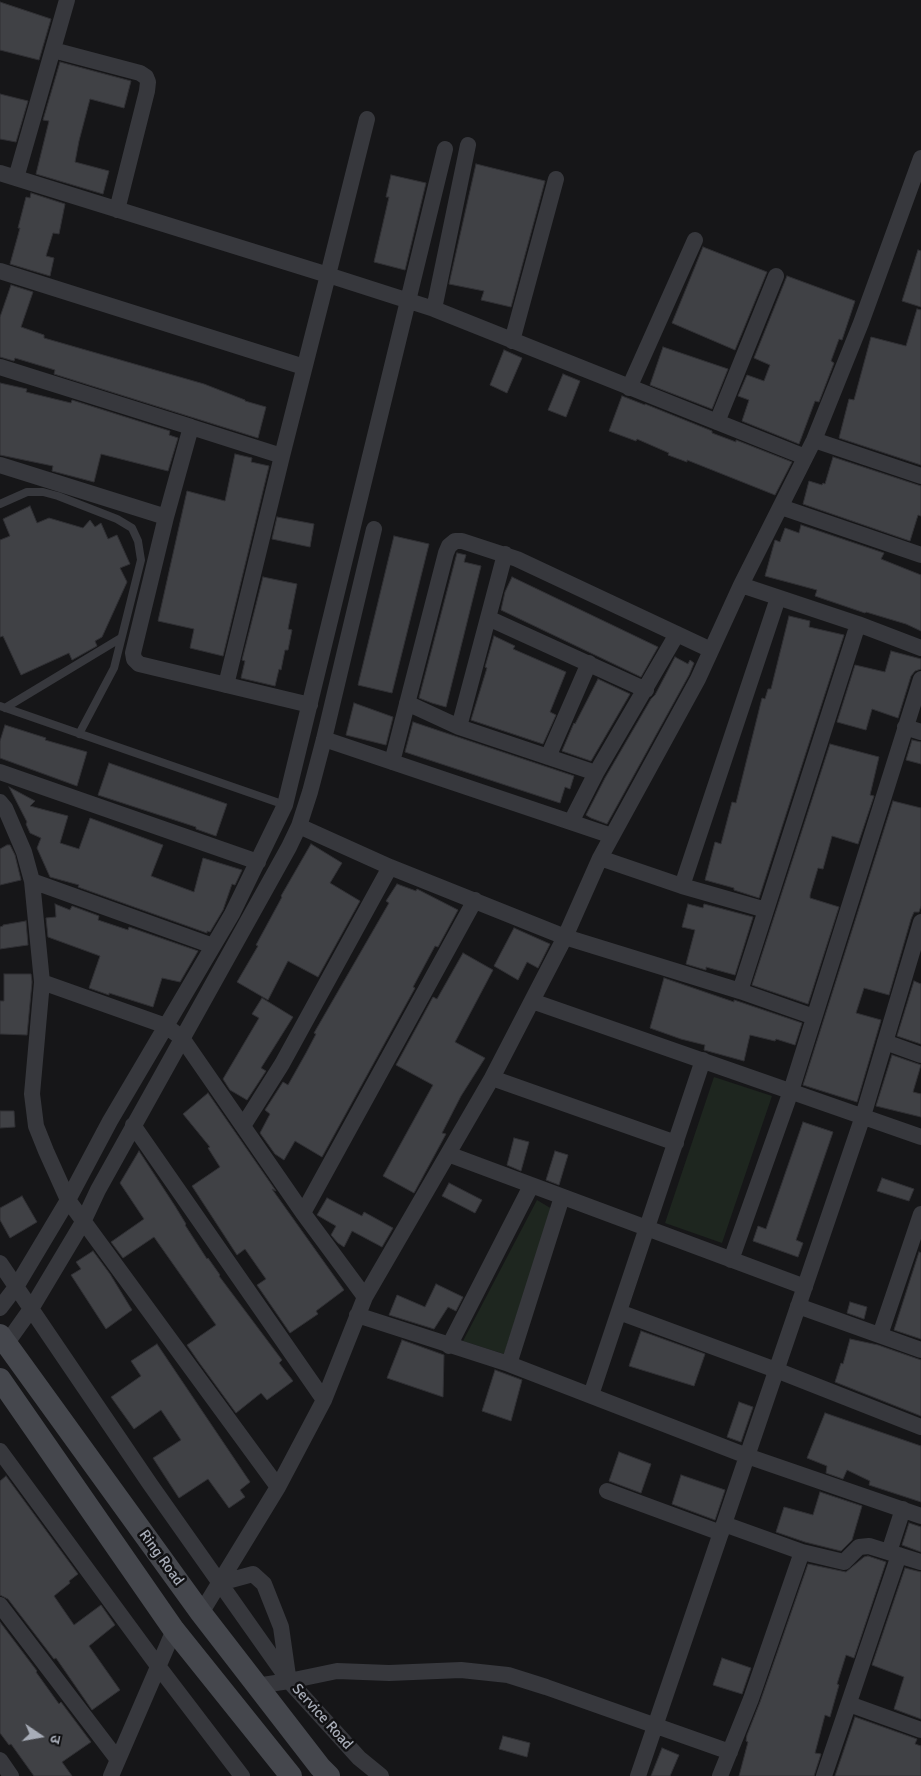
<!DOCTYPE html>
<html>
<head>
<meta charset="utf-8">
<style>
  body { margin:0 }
  #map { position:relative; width:921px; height:1776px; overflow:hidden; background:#161618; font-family:Signika,"Noto Sans Devanagari",sans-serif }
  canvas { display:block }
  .north { position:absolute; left:15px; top:1711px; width:50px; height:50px; -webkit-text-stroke:4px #111113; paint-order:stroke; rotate:102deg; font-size:14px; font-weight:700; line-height:20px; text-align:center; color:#a8adb8 }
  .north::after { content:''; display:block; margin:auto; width:18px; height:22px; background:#a8adb8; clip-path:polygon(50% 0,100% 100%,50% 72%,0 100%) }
</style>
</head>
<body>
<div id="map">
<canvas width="921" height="1776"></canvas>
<div class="north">उ</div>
</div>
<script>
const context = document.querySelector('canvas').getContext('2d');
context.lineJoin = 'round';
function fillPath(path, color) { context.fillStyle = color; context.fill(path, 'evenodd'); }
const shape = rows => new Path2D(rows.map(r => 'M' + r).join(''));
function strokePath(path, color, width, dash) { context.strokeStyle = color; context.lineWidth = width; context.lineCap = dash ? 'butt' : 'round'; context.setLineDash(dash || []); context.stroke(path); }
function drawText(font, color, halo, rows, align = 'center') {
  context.font = font + ' Signika,sans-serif'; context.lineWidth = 5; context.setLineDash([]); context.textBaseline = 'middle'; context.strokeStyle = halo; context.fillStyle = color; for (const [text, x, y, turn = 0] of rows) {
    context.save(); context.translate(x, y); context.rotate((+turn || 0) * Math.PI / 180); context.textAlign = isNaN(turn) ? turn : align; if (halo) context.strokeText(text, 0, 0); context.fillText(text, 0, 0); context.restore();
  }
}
fillPath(shape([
  [714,1077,772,1096,722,1243,665,1223],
  [537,1200,552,1209,504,1354,463,1341]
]), '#1e261f');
const building = shape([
  [0,2,51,19,39,60,0,50,0,2],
  [60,62,131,81,124,108,90,99,79,141,75,162,109,171,103,194,36,174,49,121,43,120,60,62],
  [0,94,28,101,16,142,0,139,0,94],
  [476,164,545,181,511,307,481,300,484,291,449,284,476,164],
  [391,175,426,183,405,270,374,262,389,197,386,197,391,175],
  [31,193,65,204,59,234,53,233,46,256,54,258,50,276,10,264,20,228,18,228,26,197,30,198,31,193],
  [703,247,767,272,735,350,672,323,703,247],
  [918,250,921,251,921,307,902,301,918,250],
  [787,276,855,301,842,340,839,339,831,361,834,363,819,402,815,401,799,444,742,421,749,400,738,396,747,375,764,381,770,365,754,358,787,276],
  [11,285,33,292,21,327,44,335,44,338,204,384,245,400,245,401,266,407,258,438,54,374,55,370,15,358,14,361,0,357,0,317,11,285],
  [917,309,921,310,921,465,839,438,849,399,854,400,871,337,906,346,917,309],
  [663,347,728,369,712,409,650,385,663,347],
  [504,350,522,358,507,393,490,385,504,350],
  [563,374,580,381,566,417,548,410,563,374],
  [0,383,27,389,26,392,71,403,72,400,170,431,169,435,178,438,168,471,101,454,94,482,52,471,53,466,0,455,0,383],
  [622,396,645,405,645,404,712,431,712,433,736,442,736,440,792,462,775,495,687,460,687,462,668,455,669,453,637,439,636,441,609,431,622,396],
  [235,454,252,458,251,462,269,466,223,656,190,648,194,629,158,621,187,491,225,501,235,454],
  [833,457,921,486,921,516,918,515,910,541,803,504,809,481,822,485,823,483,825,484,833,457],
  [30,506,37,523,49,518,83,528,90,520,95,527,101,523,108,539,117,535,130,564,120,568,127,582,102,637,95,641,97,646,72,660,69,653,21,675,3,636,0,637,0,540,10,536,3,519,30,506],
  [277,517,314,524,310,547,272,539,277,517],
  [801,525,884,553,881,559,921,575,921,631,906,624,866,612,865,613,815,596,817,590,765,576,775,540,780,542,785,528,799,533,801,525],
  [394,536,429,544,392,693,358,685,394,536],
  [457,553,466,555,464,562,481,566,446,707,432,703,419,698,457,553],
  [263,577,297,584,288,629,292,630,288,650,285,650,281,670,279,669,275,686,241,678,245,661,242,660,263,577],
  [512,577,658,647,641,677,501,610,505,592,512,577],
  [789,616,810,621,809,627,844,635,759,898,734,890,734,888,705,880,715,842,721,844,732,802,736,803,762,698,765,699,768,689,771,689,789,616],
  [494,636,515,646,513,649,566,672,550,712,556,715,543,744,471,720,487,668,485,667,494,636],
  [891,651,921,659,921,669,915,671,911,676,898,718,872,709,866,730,837,722,855,665,885,672,891,651],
  [675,657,688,664,690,660,694,663,689,675,607,824,591,818,586,815,605,778,651,699,655,695,675,657],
  [598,679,630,694,591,761,562,751,574,723,575,724,598,679],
  [354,703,393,717,386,745,346,735,354,703],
  [413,722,574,776,570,789,565,787,560,803,405,752,413,722],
  [5,725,46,738,45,740,87,752,77,786,0,758,0,741,5,725],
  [912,740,921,742,921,764,906,760,912,740],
  [830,744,879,757,870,795,874,796,858,844,832,836,823,869,818,868,810,895,810,898,839,907,808,1004,752,985,830,744],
  [109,763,227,804,216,836,196,829,196,827,98,795,109,763],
  [9,787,35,801,30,806,68,816,60,843,79,849,90,818,163,845,151,876,194,892,203,858,242,870,235,885,232,884,223,910,210,932,207,931,207,933,78,887,79,885,50,877,37,848,41,838,30,833,26,824,27,822,9,787],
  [893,801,921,808,921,906,919,912,914,912,911,919,889,995,864,988,856,1013,881,1020,857,1102,803,1085,893,801],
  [311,844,342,863,330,883,360,901,318,977,288,961,268,1000,237,982,258,946,256,945,282,897,281,896,311,844],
  [7,845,10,845,15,855,21,880,0,885,0,849,7,845],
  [397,884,416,891,417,889,458,910,438,947,435,946,413,987,415,988,322,1157,295,1141,284,1160,275,1154,260,1133,270,1114,265,1110,283,1082,288,1085,306,1053,316,1034,314,1033,389,903,386,901,397,884],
  [55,904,70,910,72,906,99,916,98,920,128,930,129,927,198,951,180,982,162,978,153,1007,109,993,109,995,89,988,100,956,48,937,46,918,56,917,55,904],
  [688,904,703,908,704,904,753,917,735,975,706,967,706,970,686,964,695,930,682,927,688,904],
  [26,921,28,945,0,949,0,927,3,926,3,925,26,921],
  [514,928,550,944,538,968,527,962,518,980,494,966,514,928],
  [463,953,493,970,455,1042,485,1058,461,1096,442,1133,446,1134,414,1193,383,1176,433,1085,396,1065,433,997,437,999,463,953],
  [4,974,31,974,32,982,27,1035,0,1034,0,1001,4,1001,4,974],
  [664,978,734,1002,734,1000,740,1002,802,1023,795,1045,776,1039,775,1041,750,1035,744,1061,704,1050,705,1045,681,1039,650,1028,664,978],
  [914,981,921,984,921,1044,897,1036,914,981],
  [262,998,293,1017,261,1068,266,1071,247,1100,230,1090,223,1079,259,1018,252,1014,262,998],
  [892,1055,921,1065,913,1092,921,1094,921,1117,876,1106,892,1055],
  [208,1093,276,1191,272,1189,344,1290,316,1311,318,1314,290,1333,257,1285,266,1279,245,1249,237,1255,192,1186,220,1167,208,1148,210,1147,183,1114,208,1093],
  [0,1111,14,1111,15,1127,0,1128,0,1111],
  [803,1122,833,1132,796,1240,803,1243,798,1257,753,1241,758,1226,766,1229,803,1122],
  [514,1138,529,1142,521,1171,507,1165,514,1138],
  [139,1151,175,1206,186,1224,185,1225,207,1259,208,1258,220,1275,219,1276,282,1360,279,1363,293,1381,267,1400,261,1393,236,1413,198,1361,187,1345,216,1325,154,1237,123,1258,111,1242,144,1219,120,1183,139,1151],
  [555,1151,568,1155,559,1185,546,1180,555,1151],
  [882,1178,914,1189,909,1201,877,1191,882,1178],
  [449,1183,482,1200,475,1213,442,1196,449,1183],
  [22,1196,37,1222,10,1238,0,1220,0,1208,22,1196],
  [327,1198,362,1216,364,1212,393,1228,382,1247,352,1231,344,1247,338,1243,331,1235,336,1226,317,1215,327,1198],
  [93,1251,110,1274,132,1310,106,1329,71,1275,81,1269,76,1262,93,1251],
  [919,1252,921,1253,921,1339,894,1330,919,1252],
  [436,1284,463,1297,456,1311,448,1307,434,1329,389,1315,397,1295,425,1307,436,1284],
  [850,1302,867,1307,864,1319,847,1313,850,1302],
  [641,1331,705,1354,694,1386,629,1366,641,1331],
  [850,1339,878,1345,921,1360,921,1416,835,1382,841,1363,843,1364,850,1339],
  [402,1340,444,1355,443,1397,387,1378,402,1340],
  [157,1344,250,1482,240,1490,245,1497,229,1508,208,1479,179,1498,153,1458,181,1440,161,1410,134,1429,111,1397,141,1376,131,1361,157,1344],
  [495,1370,522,1380,511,1421,482,1411,495,1370],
  [739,1402,753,1407,741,1442,727,1437,739,1402],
  [825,1413,921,1446,921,1502,869,1485,870,1481,847,1470,843,1479,826,1473,827,1466,807,1458,825,1413],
  [619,1452,651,1464,641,1493,609,1481,619,1452],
  [681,1475,725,1490,715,1520,672,1504,681,1475],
  [6,1476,78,1574,69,1581,70,1583,54,1596,74,1625,101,1605,115,1625,89,1646,120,1690,92,1710,56,1658,54,1659,8,1599,0,1595,0,1481,6,1476],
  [820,1492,862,1506,852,1540,841,1551,805,1542,776,1532,784,1507,813,1515,820,1492],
  [909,1523,921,1527,921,1552,902,1545,909,1523],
  [868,1556,886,1562,854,1658,846,1655,837,1684,839,1685,830,1717,825,1715,815,1753,821,1754,814,1776,739,1776,748,1742,746,1741,747,1735,760,1702,808,1564,846,1572,864,1557,868,1556],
  [905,1568,921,1572,921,1719,894,1709,904,1677,872,1665,905,1568],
  [0,1622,37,1671,36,1672,59,1704,61,1702,91,1742,62,1762,72,1776,34,1776,11,1744,9,1745,0,1733,0,1622],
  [722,1658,751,1668,742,1694,713,1685,722,1658],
  [855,1717,917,1739,915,1744,921,1746,921,1776,835,1776,855,1717],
  [503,1736,530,1743,527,1757,499,1749,503,1736],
  [662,1748,679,1755,670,1776,651,1776,662,1748]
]);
fillPath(building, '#404145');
strokePath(building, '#303034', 1);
strokePath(shape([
  [0,504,27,492,43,492,58,496,117,519,132,528,138,541,141,560,114,668,79,734],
  [0,706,285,805],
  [5,708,121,638]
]), '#37383d', 8);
strokePath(shape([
  [53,50,140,73,146,77,148,82,147,91,117,210],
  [367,119,328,275,434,309,805,457],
  [0,173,328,275,282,456],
  [16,178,67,0],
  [0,271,304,367],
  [434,309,468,145],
  [512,341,556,179],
  [0,367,191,427,166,517],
  [629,388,695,240],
  [717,422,776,276],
  [191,427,282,456,226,685],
  [814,440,921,476],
  [0,465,166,517,133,653,134,659,139,664,310,705],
  [781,507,921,555],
  [741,585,858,624,921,648],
  [488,618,646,690],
  [407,703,459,727,596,773],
  [459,727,505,554],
  [905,727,921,732],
  [324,739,612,836],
  [548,757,589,663],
  [392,762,446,553,449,546,455,541,462,541,517,559,711,650],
  [0,772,258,862],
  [0,802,5,808,24,852,32,881,42,982,32,1094,36,1126,46,1151,68,1200,278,1487],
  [571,822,596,773,677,634],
  [299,826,390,867,565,937,740,991,814,1017],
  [600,858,682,886,766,910],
  [32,881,213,946],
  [682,886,778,598],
  [42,982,166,1026,182,1038,303,1213,365,1297],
  [740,991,858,624],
  [532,1001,921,1137],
  [885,1042,921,1055],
  [492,1078,676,1143],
  [133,1125,324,1400],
  [243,1126,282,1064,390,867],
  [448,1154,805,1287],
  [303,1213,475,900],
  [731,1260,791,1091,921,679],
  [0,1263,150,1484,289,1681,337,1671,389,1673,461,1670,508,1675,546,1687,730,1752],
  [798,1306,921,1350],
  [0,1308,16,1287,68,1200,110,1121,232,914,285,805,445,149],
  [619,1312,776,1370,921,1427],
  [357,1315,509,1364,747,1456,921,1516],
  [880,1335,921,1214],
  [6,1344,31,1309,83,1222,98,1190,289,847,299,826,310,792,324,739,374,529],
  [449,1346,531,1186],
  [509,1364,562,1197],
  [591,1395,703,1060],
  [0,1451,158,1666,242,1776],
  [607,1491,721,1533],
  [802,1552,844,1562,859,1547,869,1546,921,1562],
  [889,1552,903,1509],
  [220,1583,253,1574,264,1584,281,1627,288,1676],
  [0,1605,118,1760],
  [201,1613,278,1487,324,1400,365,1297,492,1078,565,937,600,858,698,679,741,585,814,440,861,323,921,158],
  [256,1686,289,1681,359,1758,381,1776],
  [849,1704,921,1730],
  [0,1760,11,1776],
  [111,1776,174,1630],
  [638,1776,863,1116,921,922],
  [720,1776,751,1699,802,1552,724,1524],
  [824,1776,899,1555]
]), '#37383d', 16);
strokePath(shape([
  [0,1335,201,1613,320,1767,329,1776],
  [0,1379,174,1630,291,1776]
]), '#45474d', 22);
drawText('15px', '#a8adb8', '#111113', [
  ["Ring Road",161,1558,54],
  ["Service Road",322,1717,48]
]);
</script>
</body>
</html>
